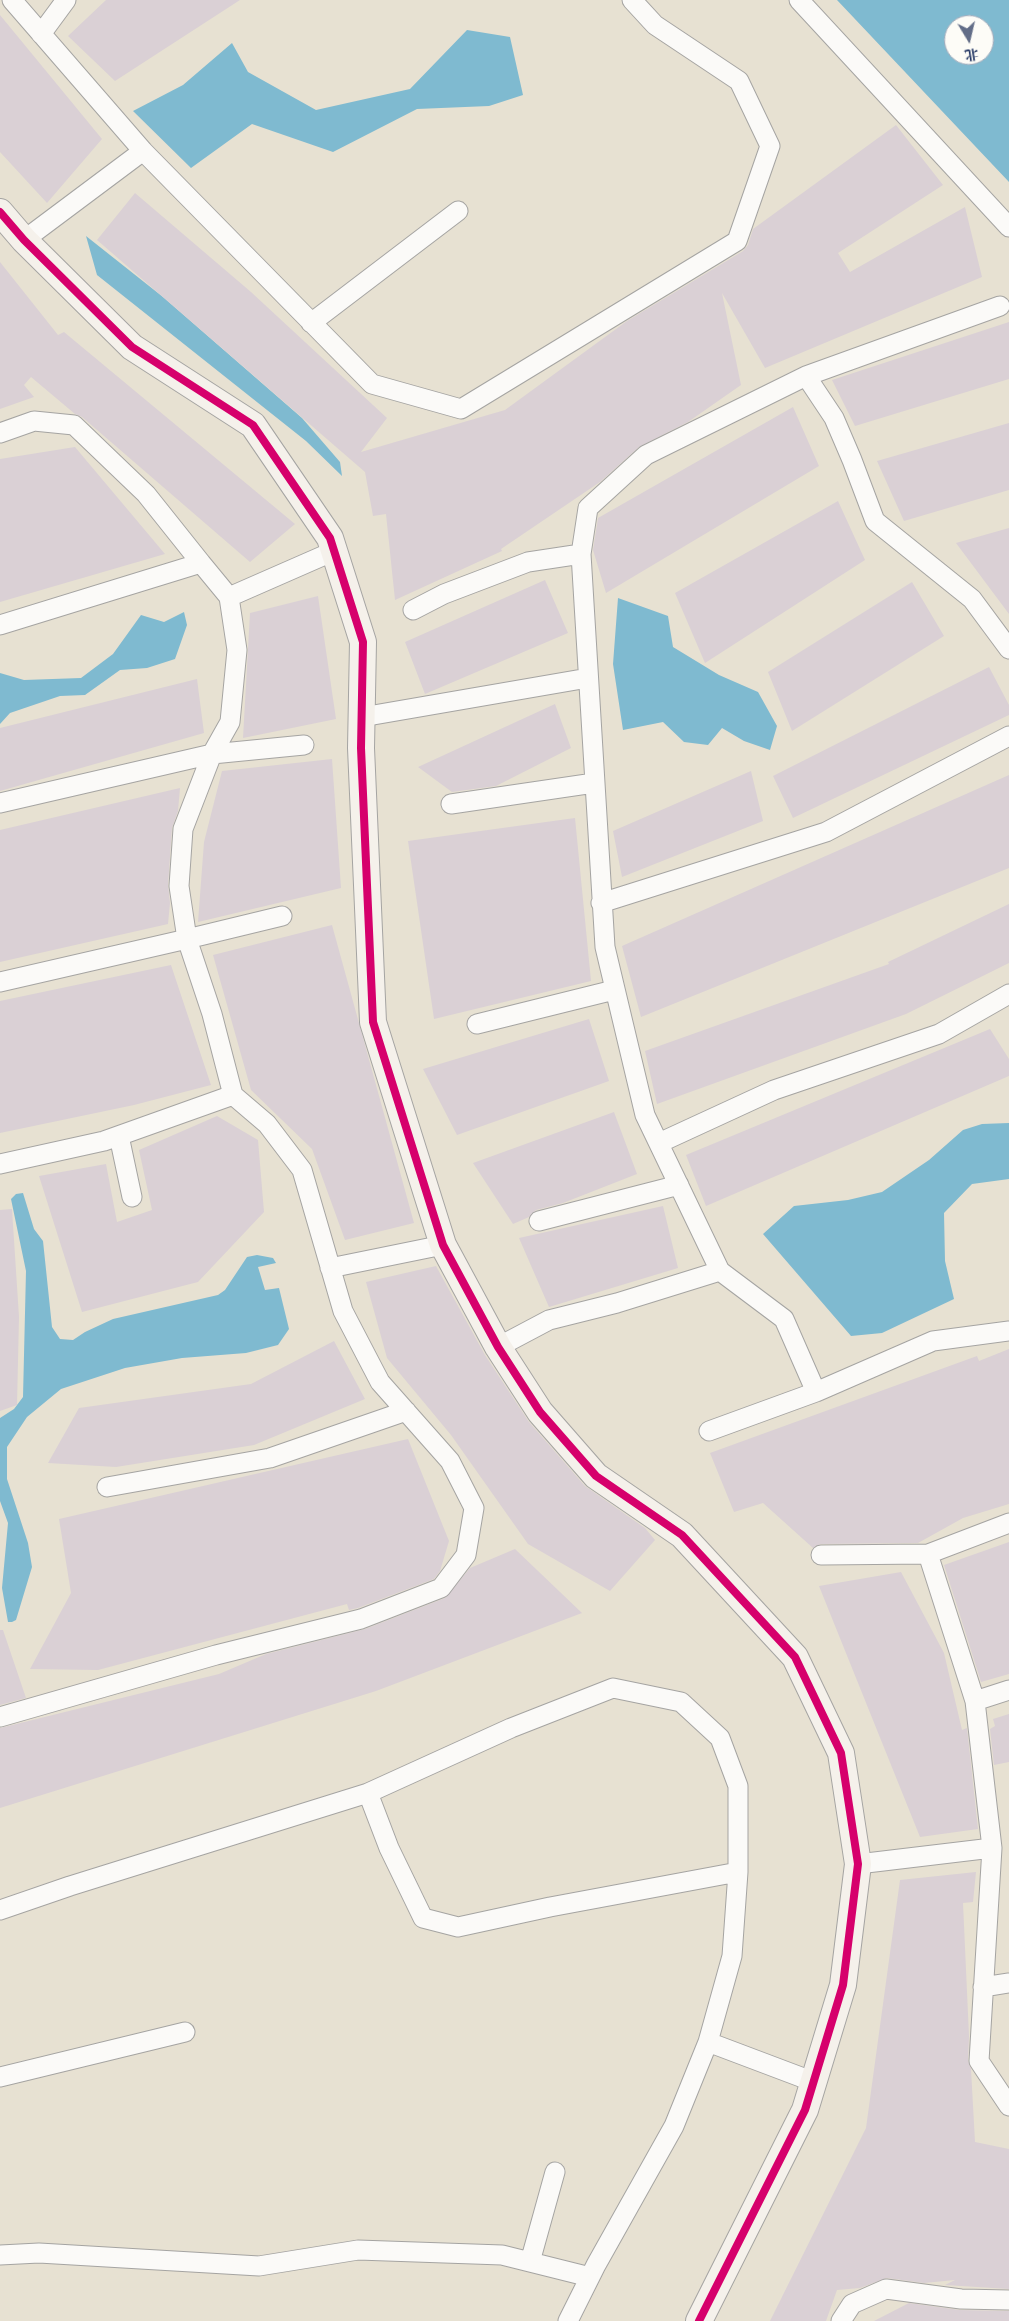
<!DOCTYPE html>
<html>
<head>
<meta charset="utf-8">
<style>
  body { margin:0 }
  #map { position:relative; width:1009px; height:2321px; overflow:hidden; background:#e7e1d2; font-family:"Old Standard TT","Noto Serif SC",serif }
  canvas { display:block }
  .north { position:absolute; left:944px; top:15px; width:50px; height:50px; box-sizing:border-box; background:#fdfcf7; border:1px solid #a3aaba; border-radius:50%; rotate:171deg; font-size:14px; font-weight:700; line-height:20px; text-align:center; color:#1b2f5e }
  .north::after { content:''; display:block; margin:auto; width:18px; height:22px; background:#626d87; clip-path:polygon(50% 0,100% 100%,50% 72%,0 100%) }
</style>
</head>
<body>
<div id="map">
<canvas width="1009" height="2321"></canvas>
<div class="north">北</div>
</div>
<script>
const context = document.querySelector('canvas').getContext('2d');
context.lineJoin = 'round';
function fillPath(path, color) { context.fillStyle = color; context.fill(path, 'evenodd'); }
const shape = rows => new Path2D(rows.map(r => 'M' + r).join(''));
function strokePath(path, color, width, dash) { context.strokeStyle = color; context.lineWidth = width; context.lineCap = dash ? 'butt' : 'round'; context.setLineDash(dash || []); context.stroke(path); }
fillPath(shape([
  [837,0,1009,0,1009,182],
  [954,25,984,25,984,55,954,55],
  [467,30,510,37,523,95,489,106,417,109,333,152,252,124,191,168,133,111,183,85,232,43,248,72,316,110,410,89],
  [86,236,163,297,302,418,340,462,342,476,306,441,97,275],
  [618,598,668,616,673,647,719,675,758,692,777,726,770,750,744,741,722,728,708,745,684,742,663,722,623,730,613,664],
  [184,612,187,625,175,659,147,668,120,670,85,695,60,696,10,713,0,724,0,673,24,680,81,678,113,654,141,615,164,622],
  [1009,1123,1009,1179,972,1184,944,1213,945,1261,954,1299,882,1333,851,1336,763,1234,794,1206,848,1200,882,1192,929,1160,963,1130,982,1124],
  [23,1193,34,1229,43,1241,52,1327,60,1339,73,1340,85,1332,113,1319,218,1295,225,1290,247,1257,257,1255,273,1258,276,1263,258,1267,265,1290,279,1288,289,1329,278,1345,246,1353,182,1358,125,1368,61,1389,27,1417,7,1447,7,1479,28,1543,32,1567,16,1620,12,1622,8,1622,2,1588,8,1523,0,1501,0,1418,14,1409,23,1397,26,1271,11,1199,16,1194]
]), '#7fbad0');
fillPath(shape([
  [106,0,240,0,115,81,68,36],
  [0,15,102,139,47,203,0,152],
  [896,125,943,185,838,253,850,272,965,207,982,277,765,368,722,293,741,385,688,422,639,447,600,482,501,549,502,551,395,600,386,514,373,516,365,472,97,240,135,193,251,292,387,418,361,452,505,410,627,321,743,251,748,245,753,229],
  [0,262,58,335,64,332,295,524,250,562,82,417,75,414,31,377,24,385,34,397,0,409],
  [1009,322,1009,379,855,426,832,380],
  [793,407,819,466,606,593,593,550,598,518],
  [1009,423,1009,490,904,521,877,461],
  [75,447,165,554,0,602,0,459],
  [838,501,865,560,705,663,675,593],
  [1009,528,1009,614,956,543],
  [545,580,568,633,425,694,405,642],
  [912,582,944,636,792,731,768,672],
  [318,596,336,719,243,738,250,613],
  [989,667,1009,705,1009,715,793,818,773,776],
  [197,679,204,733,0,791,0,728],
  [555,704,571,748,496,786,452,792,418,767],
  [332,759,341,888,198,922,204,842,222,771],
  [751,771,763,821,622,877,613,831],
  [1009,775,1009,868,641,1017,622,946],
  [180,788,178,811,172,828,168,885,170,903,168,924,0,962,0,830],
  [575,818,591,981,434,1019,408,841],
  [1009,904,1009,963,906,1014,657,1104,645,1051,889,964,888,962],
  [332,925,414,1223,345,1240,312,1149,251,1090,213,955],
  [171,965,211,1085,134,1105,0,1133,0,1001],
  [589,1019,609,1081,457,1135,423,1069],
  [990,1029,1009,1059,1009,1076,706,1206,686,1155],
  [614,1112,637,1174,563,1203,536,1210,529,1217,513,1224,473,1163],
  [217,1116,258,1140,264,1212,198,1282,82,1312,39,1176,106,1164,117,1222,152,1210,139,1150],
  [663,1206,678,1268,549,1307,519,1238],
  [12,1209,19,1317,17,1405,0,1411,0,1210],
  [436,1266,485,1355,529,1422,585,1486,645,1528,655,1540,610,1591,528,1544,451,1435,387,1358,366,1282],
  [334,1341,365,1399,254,1445,116,1467,48,1463,79,1408,251,1384],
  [1009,1349,1009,1504,963,1518,918,1543,821,1544,813,1548,763,1503,734,1512,710,1453,977,1356,979,1361],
  [408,1439,449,1541,440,1571,434,1579,358,1608,349,1610,347,1604,98,1670,30,1669,71,1593,59,1519],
  [1009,1542,1009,1674,981,1682,944,1565],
  [515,1549,582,1613,376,1691,0,1808,0,1728,219,1674,266,1654,365,1629,445,1598,470,1568],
  [901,1572,944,1653,962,1730,967,1728,978,1829,920,1837,819,1586],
  [0,1630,3,1630,26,1698,0,1705],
  [1009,1714,1009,1762,994,1765,990,1729,995,1726,993,1719],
  [976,1872,973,1902,963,1903,969,2036,968,2060,971,2069,975,2142,1009,2149,1009,2289,945,2285,955,2280,924,2283,887,2278,860,2288,837,2290,826,2321,770,2321,866,2128,900,1880],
  [909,2303,960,2310,1009,2311,1009,2321,874,2321]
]), '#dad0d5');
const street = shape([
  [12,0,143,151,372,384,461,409,737,241,770,146,739,81,655,25,632,0],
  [799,0,1009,227],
  [41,34,66,0],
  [24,240,143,151],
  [311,323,458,211],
  [806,376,834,418,852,460,875,521,972,599,1009,649],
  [0,433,34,421,74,425,146,494,201,563,0,625],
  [201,563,229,597,334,551],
  [413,610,444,594,528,562,581,554],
  [362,717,588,678],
  [0,803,212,754,304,745],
  [451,804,594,783],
  [601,903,826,832,1009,736],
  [0,982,187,939,179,886,183,829,212,754,230,722,237,650,229,597],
  [477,1024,614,990],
  [119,1136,132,1197],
  [659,1143,774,1090,939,1034,1009,994],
  [0,1164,104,1141,233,1095,212,1014,187,939,282,916],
  [539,1221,679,1185],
  [330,1268,443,1245],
  [498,1347,549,1320,617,1303,720,1271],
  [816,1392,784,1319,720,1271,645,1115,605,947,581,554,588,508,646,455,806,376,1000,306],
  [709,1431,816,1392,933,1341,1009,1331],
  [107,1487,270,1458,406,1411],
  [928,1554,975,1701,992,1848],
  [821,1555,928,1554,1009,1523],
  [975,1701,1009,1690],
  [0,1717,216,1655,361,1619,441,1588,466,1555,474,1508,450,1461,380,1382,343,1311,302,1170,267,1124,233,1095],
  [858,1864,992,1848,979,2061,1009,2106],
  [738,1872,550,1907,458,1927,423,1918,389,1848,368,1793,511,1728,613,1688,681,1702,720,1738,738,1786,738,1872,732,1956,708,2042,814,2082],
  [0,1910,70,1886,368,1793],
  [983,1987,1009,1983],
  [0,2077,185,2032],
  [0,2255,39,2253,259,2266,358,2250,502,2255,590,2277],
  [530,2262,555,2172],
  [568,2321,596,2265,674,2126,708,2042],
  [841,2321,852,2304,886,2289,961,2299,1009,2300]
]);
const secondary = shape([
  [0,212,24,240,132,347,253,425,330,538,363,642,361,748,373,1022,443,1245,498,1347,540,1412,596,1476,682,1535,795,1657,841,1753,858,1864,843,1985,805,2110,699,2321]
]);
strokePath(street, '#a5a4a2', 21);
strokePath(secondary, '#a5a4a2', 28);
strokePath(street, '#fbfaf8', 19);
strokePath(secondary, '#f5f1eb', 26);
strokePath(shape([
  [0,212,24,240,132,347,253,425,330,538,363,642,361,748,373,1022,443,1245,498,1347,540,1412,596,1476,682,1535,795,1657,841,1753,858,1864,843,1985,805,2110,699,2321]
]), '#d6006c', 8);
</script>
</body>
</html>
